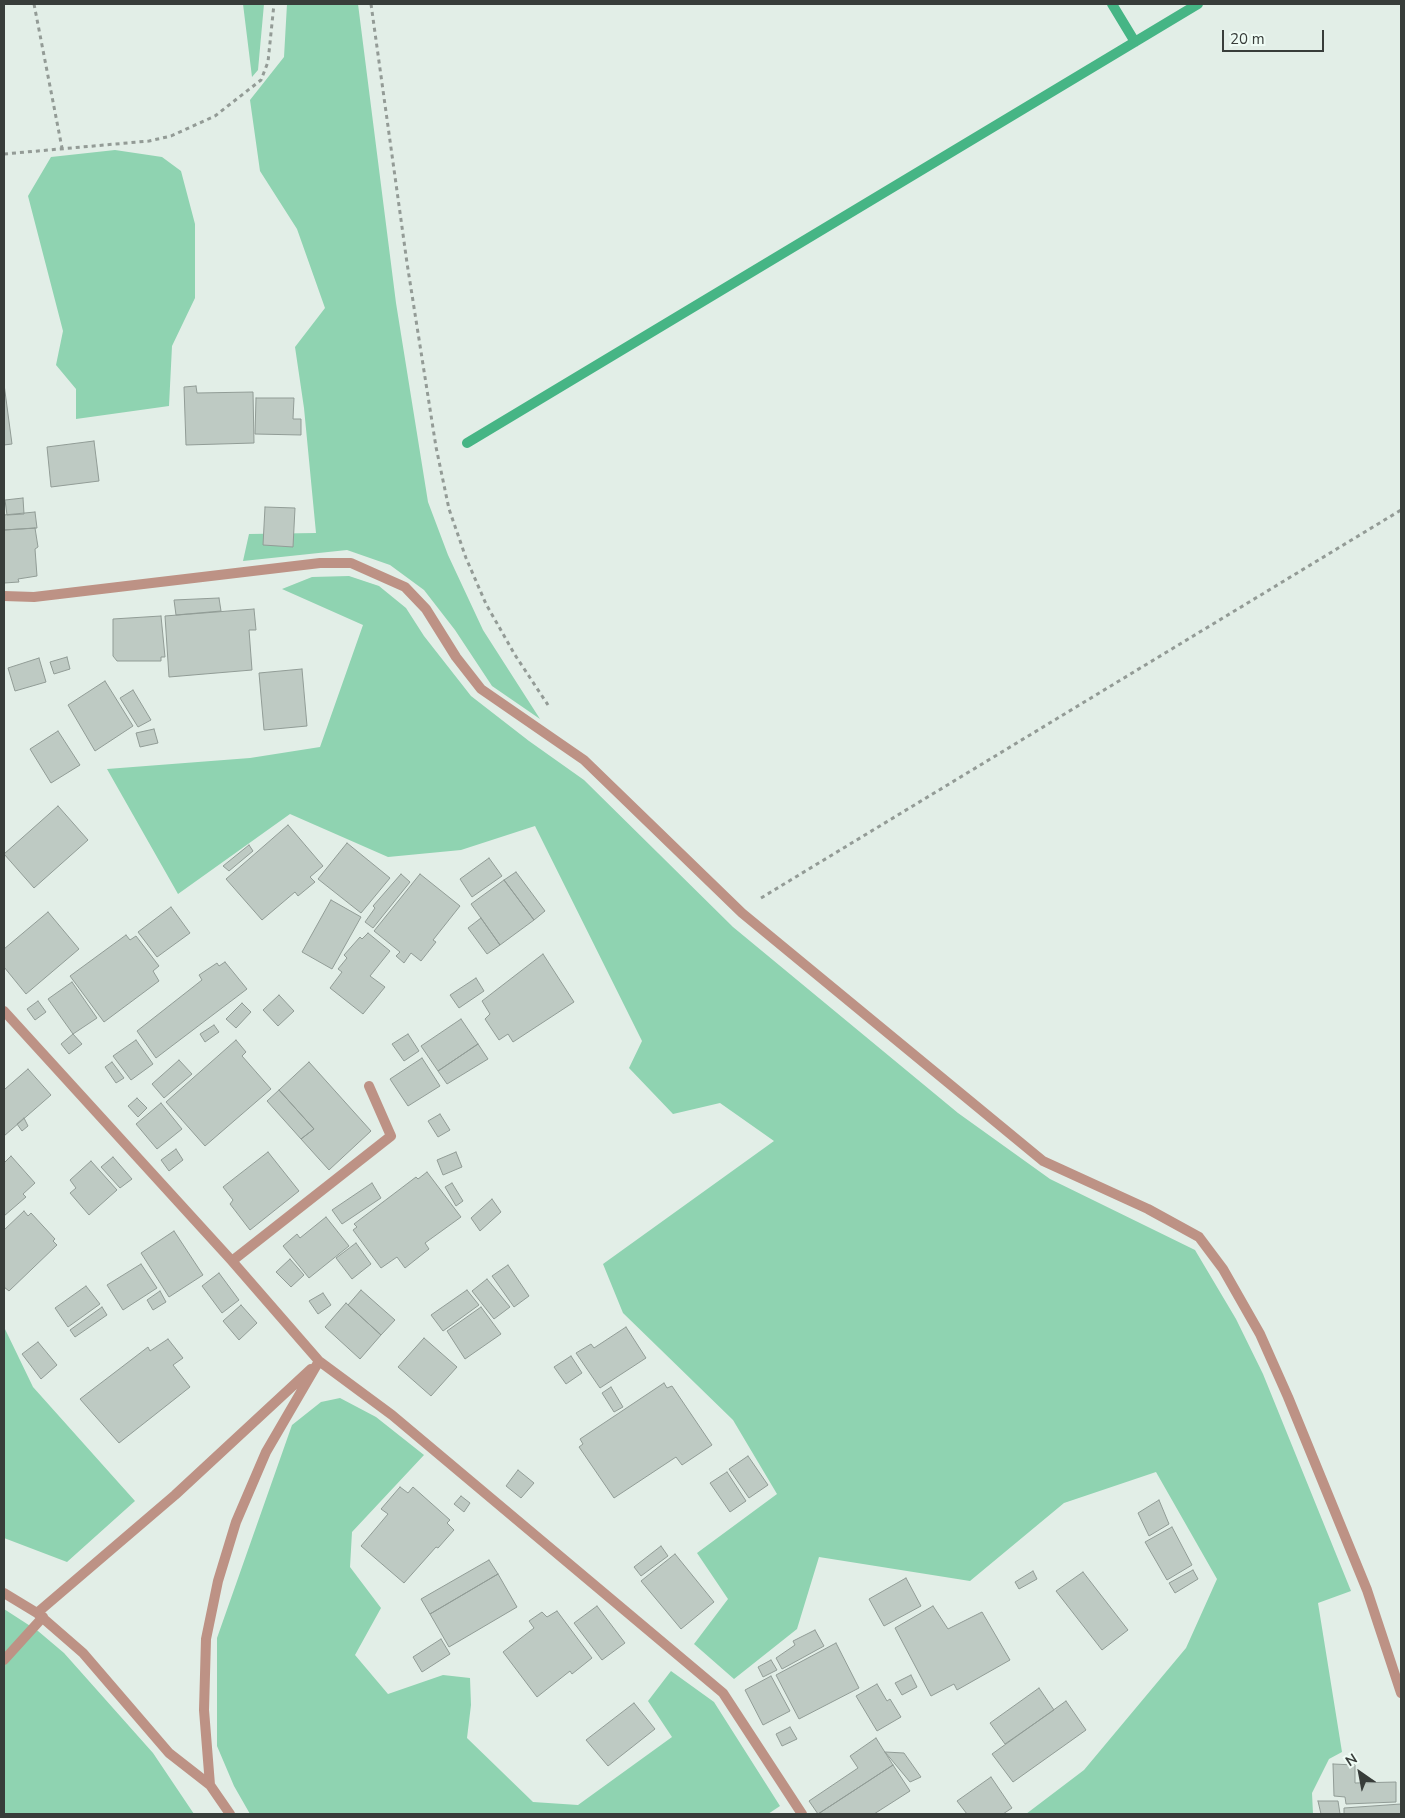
<!DOCTYPE html>
<html>
<head>
<meta charset="utf-8">
<style>
  body { margin:0 }
  #map { position:relative; width:1405px; height:1818px; overflow:hidden; background:#e2eee7; font-family:"Nunito Sans",sans-serif }
  canvas { display:block }
  .frame { position:absolute; inset:0; border:5px solid #383d3a; pointer-events:none }
  .north { position:absolute; left:1335px; top:1748px; width:50px; height:50px; -webkit-text-stroke:4px #effcf5; paint-order:stroke; rotate:327deg; font-size:14px; font-weight:700; line-height:20px; text-align:center; color:#383d3a }
  .north::after { content:''; display:block; margin:auto; width:18px; height:22px; background:#383d3a; clip-path:polygon(50% 0,100% 100%,50% 72%,0 100%) }
  .scale { position:absolute; left:1222px; top:30px; width:102px; height:22px; box-sizing:border-box; border:2px solid #383d3a; border-top:0; padding-left:6px; font-size:15px; line-height:18px; white-space:nowrap; color:#383d3a; -webkit-text-stroke:4px #effcf5; paint-order:stroke }
</style>
</head>
<body>
<div id="map">
<canvas width="1405" height="1818"></canvas>
<div class="frame"></div>
<div class="north">N</div>
<div class="scale">20 m</div>
</div>
<script>
const context = document.querySelector('canvas').getContext('2d');
context.lineJoin = 'round';
function fillPath(path, color) { context.fillStyle = color; context.fill(path, 'evenodd'); }
const shape = rows => new Path2D(rows.map(r => 'M' + r).join(''));
function strokePath(path, color, width, dash) { context.strokeStyle = color; context.lineWidth = width; context.lineCap = dash ? 'butt' : 'round'; context.setLineDash(dash || []); context.stroke(path); }
fillPath(shape([
  [243,4,264,4,258,70,252,77],
  [287,4,358,4,396,303,428,502,448,555,483,630,540,719,492,686,455,630,424,590,390,565,347,550,243,561,249,534,316,533,304,408,295,347,325,308,297,229,260,171,250,100,284,57],
  [115,150,162,157,181,171,195,224,195,298,172,346,169,406,76,419,76,389,56,365,63,331,28,196,51,157],
  [349,576,379,586,406,608,424,636,471,696,529,741,584,780,733,927,958,1113,1050,1179,1195,1250,1236,1319,1263,1374,1351,1591,1318,1603,1342,1752,1329,1759,1312,1793,1313,1814,1026,1814,1084,1770,1186,1648,1217,1579,1156,1472,1064,1503,970,1581,819,1557,797,1629,734,1679,694,1644,728,1599,697,1553,777,1494,733,1420,623,1313,603,1264,774,1141,720,1103,673,1114,629,1068,642,1041,535,826,461,850,388,857,290,814,178,894,107,769,250,758,320,747,363,625,282,589,312,577],
  [4,1327,33,1387,135,1501,67,1562,4,1538],
  [340,1398,376,1417,424,1455,352,1532,350,1567,381,1608,355,1655,388,1694,443,1675,470,1678,471,1705,467,1738,533,1802,578,1805,672,1737,648,1701,671,1671,714,1702,780,1806,768,1814,250,1814,234,1786,217,1746,217,1638,292,1425,321,1402],
  [4,1609,38,1631,64,1653,153,1753,194,1814,4,1814]
]), '#8fd3b1');
strokePath(shape([
  [1112,4,1135,42],
  [467,443,1198,4]
]), '#46b585', 10);
const building = shape([
  [4,384,12,444,4,445,4,384],
  [196,386,197,393,253,392,254,443,186,445,184,387,196,386],
  [256,398,294,398,293,419,301,419,301,435,255,434,256,398],
  [94,441,99,481,51,487,47,447,94,441],
  [23,498,24,514,7,515,5,500,23,498],
  [265,507,295,508,293,547,263,545,265,507],
  [35,512,37,528,4,530,4,515,35,512],
  [35,528,38,547,35,549,37,576,18,579,19,582,4,583,4,530,35,528],
  [219,598,221,611,176,615,174,600,219,598],
  [254,609,256,630,249,630,252,670,169,677,165,616,254,609],
  [161,616,165,657,161,657,161,661,117,661,113,656,113,619,161,616],
  [67,657,70,669,54,674,50,662,67,657],
  [39,658,46,682,15,691,8,668,39,658],
  [302,669,307,726,264,730,259,673,302,669],
  [105,681,133,726,95,751,68,705,105,681],
  [133,690,151,720,138,727,120,698,133,690],
  [154,729,158,743,140,747,136,733,154,729],
  [58,731,80,765,51,783,30,749,58,731],
  [58,806,88,840,34,888,4,854,58,806],
  [288,825,323,866,310,877,315,882,298,896,295,892,262,920,226,879,288,825],
  [347,843,390,878,361,913,318,879,347,843],
  [249,845,253,851,229,871,223,866,249,845],
  [489,858,502,876,472,897,460,879,489,858],
  [516,872,545,911,534,920,504,880,516,872],
  [401,874,410,882,373,928,365,922,375,908,373,906,401,874],
  [420,874,460,906,433,940,436,942,421,961,411,953,404,963,396,956,400,952,374,931,420,874],
  [504,880,534,920,500,945,471,904,504,880],
  [331,900,361,917,332,969,302,952,331,900],
  [171,907,190,933,157,957,138,932,171,907],
  [48,912,79,949,26,994,4,967,4,949,48,912],
  [481,918,500,945,487,954,468,928,481,918],
  [368,933,390,951,370,976,385,987,363,1014,330,988,342,972,338,969,347,958,344,955,360,937,362,939,368,933],
  [126,935,130,940,136,936,159,966,153,971,159,981,104,1022,70,976,126,935],
  [543,954,574,1002,513,1042,508,1034,499,1040,485,1019,490,1014,482,1001,543,954],
  [225,962,247,989,156,1058,137,1031,202,980,199,975,217,963,219,966,225,962],
  [476,978,484,991,459,1008,450,995,476,978],
  [72,982,97,1018,73,1034,48,999,72,982],
  [279,995,294,1011,278,1026,263,1010,279,995],
  [38,1001,46,1012,35,1020,27,1009,38,1001],
  [242,1003,251,1012,236,1028,226,1019,242,1003],
  [461,1019,478,1044,438,1071,421,1046,461,1019],
  [214,1025,219,1032,205,1042,200,1034,214,1025],
  [73,1034,82,1044,69,1054,61,1044,73,1034],
  [408,1034,419,1051,404,1061,392,1044,408,1034],
  [136,1040,153,1064,131,1080,113,1056,136,1040],
  [236,1040,246,1052,242,1056,271,1089,205,1146,166,1102,236,1040],
  [478,1044,488,1059,447,1084,438,1071,478,1044],
  [422,1058,440,1086,408,1106,390,1079,422,1058],
  [179,1060,192,1074,164,1098,152,1084,179,1060],
  [112,1062,124,1078,116,1083,105,1067,112,1062],
  [309,1062,371,1131,329,1170,301,1139,314,1129,279,1090,309,1062],
  [28,1069,51,1095,4,1136,4,1087,5,1089,28,1069],
  [279,1090,314,1129,301,1139,267,1101,279,1090],
  [137,1098,147,1108,138,1117,128,1106,137,1098],
  [161,1103,182,1129,157,1149,136,1124,161,1103],
  [440,1114,450,1130,438,1137,428,1121,440,1114],
  [24,1118,28,1126,22,1131,17,1124,24,1118],
  [176,1149,183,1160,169,1171,161,1160,176,1149],
  [268,1152,299,1191,250,1230,230,1204,233,1200,223,1187,268,1152],
  [456,1152,462,1167,443,1175,437,1160,456,1152],
  [11,1156,35,1183,23,1194,26,1197,4,1216,4,1163,11,1156],
  [113,1157,132,1179,120,1188,101,1167,113,1157],
  [91,1161,117,1190,89,1215,70,1193,76,1188,70,1180,91,1161],
  [427,1172,461,1217,425,1243,429,1249,405,1268,397,1257,381,1268,353,1230,357,1227,354,1224,416,1177,418,1179,427,1172],
  [372,1183,381,1198,342,1224,332,1210,372,1183],
  [452,1183,463,1201,456,1206,445,1187,452,1183],
  [492,1199,501,1212,480,1231,471,1218,492,1199],
  [24,1211,28,1216,31,1213,55,1239,53,1241,57,1245,9,1291,4,1287,4,1230,24,1211],
  [326,1217,349,1246,309,1278,283,1246,297,1234,300,1238,326,1217],
  [174,1231,203,1275,169,1297,141,1253,174,1231],
  [356,1243,371,1264,352,1279,336,1258,356,1243],
  [290,1259,304,1275,291,1287,276,1272,290,1259],
  [141,1264,157,1288,123,1310,107,1285,141,1264],
  [508,1265,529,1296,514,1307,492,1276,508,1265],
  [219,1273,239,1300,222,1313,202,1286,219,1273],
  [487,1279,510,1307,494,1319,472,1291,487,1279],
  [86,1286,100,1304,68,1327,55,1308,86,1286],
  [361,1290,395,1320,381,1335,348,1305,361,1290],
  [467,1290,479,1305,443,1331,431,1315,467,1290],
  [160,1291,166,1302,153,1310,147,1300,160,1291],
  [323,1293,331,1305,318,1314,309,1301,323,1293],
  [346,1303,381,1335,360,1359,325,1327,346,1303],
  [241,1305,257,1323,239,1340,223,1321,241,1305],
  [102,1307,107,1315,75,1337,70,1330,102,1307],
  [481,1307,501,1334,465,1359,447,1331,481,1307],
  [626,1327,646,1358,600,1388,576,1353,591,1344,594,1348,626,1327],
  [424,1338,457,1367,431,1396,398,1367,424,1338],
  [168,1339,183,1358,173,1365,190,1387,119,1443,80,1399,148,1347,150,1351,168,1339],
  [38,1342,57,1365,41,1379,22,1354,38,1342],
  [571,1356,582,1373,566,1384,554,1367,571,1356],
  [664,1383,667,1388,672,1386,712,1445,682,1465,676,1457,614,1498,579,1447,583,1444,580,1439,664,1383],
  [611,1387,623,1407,614,1412,602,1393,611,1387],
  [748,1456,768,1485,749,1498,729,1469,748,1456],
  [518,1470,534,1483,521,1498,506,1486,518,1470],
  [727,1472,746,1501,730,1512,710,1483,727,1472],
  [400,1487,408,1493,413,1487,450,1520,447,1523,454,1530,438,1548,436,1547,404,1583,361,1546,388,1514,381,1509,400,1487],
  [461,1496,470,1503,464,1512,454,1504,461,1496],
  [1159,1500,1169,1524,1149,1536,1138,1513,1159,1500],
  [1172,1527,1192,1565,1167,1580,1145,1542,1172,1527],
  [661,1546,668,1556,641,1576,634,1567,661,1546],
  [675,1554,714,1602,681,1629,641,1581,675,1554],
  [489,1560,498,1574,430,1614,421,1599,489,1560],
  [1193,1570,1198,1579,1175,1593,1169,1583,1193,1570],
  [1033,1571,1037,1579,1019,1589,1015,1582,1033,1571],
  [1083,1572,1128,1630,1102,1650,1056,1591,1083,1572],
  [498,1574,517,1607,449,1647,430,1614,498,1574],
  [906,1578,921,1606,884,1626,869,1599,906,1578],
  [597,1606,625,1643,602,1660,574,1623,597,1606],
  [933,1606,948,1629,982,1612,1010,1660,957,1690,954,1684,931,1696,895,1628,933,1606],
  [557,1611,592,1658,572,1674,570,1671,537,1697,503,1652,534,1628,529,1621,542,1612,547,1617,557,1611],
  [815,1630,824,1646,782,1669,776,1658,795,1645,793,1641,815,1630],
  [441,1639,450,1654,422,1672,413,1657,441,1639],
  [836,1643,859,1688,799,1719,776,1675,836,1643],
  [771,1660,777,1670,763,1677,758,1667,771,1660],
  [911,1675,917,1687,902,1695,895,1683,911,1675],
  [771,1676,790,1711,763,1725,745,1690,771,1676],
  [877,1684,887,1701,890,1699,901,1717,877,1731,856,1696,877,1684],
  [1039,1688,1054,1710,1005,1744,990,1723,1039,1688],
  [1066,1701,1086,1730,1013,1782,992,1754,1066,1701],
  [634,1703,655,1729,608,1766,586,1740,634,1703],
  [790,1727,797,1739,782,1746,776,1734,790,1727],
  [876,1738,893,1765,818,1814,809,1801,858,1768,850,1756,876,1738],
  [885,1752,904,1753,921,1777,910,1782,885,1752],
  [1333,1764,1355,1765,1355,1783,1396,1782,1396,1802,1346,1804,1345,1797,1334,1796,1333,1764],
  [893,1765,910,1791,874,1814,818,1814,893,1765],
  [991,1777,1012,1808,1003,1814,967,1814,957,1801,991,1777],
  [1318,1801,1338,1801,1340,1814,1321,1814,1318,1801],
  [1401,1804,1401,1814,1344,1814,1344,1808,1401,1804]
]);
fillPath(building, '#becac3');
strokePath(building, '#919c96', 1);
strokePath(shape([
  [34,4,62,148],
  [371,4,407,263,436,447,449,509,466,558,486,604,515,655,548,705],
  [4,154,149,141,171,136,215,116,261,80,268,62,274,4],
  [761,898,1401,510]
]), '#939b96', 3, [4, 4]);
strokePath(shape([
  [4,1660,43,1617]
]), '#bd9285', 10);
strokePath(shape([
  [4,596,34,597,320,563,351,563,405,587,426,609,456,657,481,689,584,760,742,913,1043,1161,1148,1209,1199,1237,1223,1269,1260,1334,1288,1397,1367,1590,1401,1693],
  [4,1011,232,1261,319,1361,392,1415,723,1693,802,1814],
  [232,1261,391,1136,369,1086],
  [4,1593,37,1613,83,1653,169,1753,210,1785,230,1814],
  [37,1613,175,1495,311,1369],
  [210,1785,204,1710,206,1639,218,1581,236,1522,266,1452,319,1361]
]), '#bd9285', 10);
</script>
</body>
</html>
